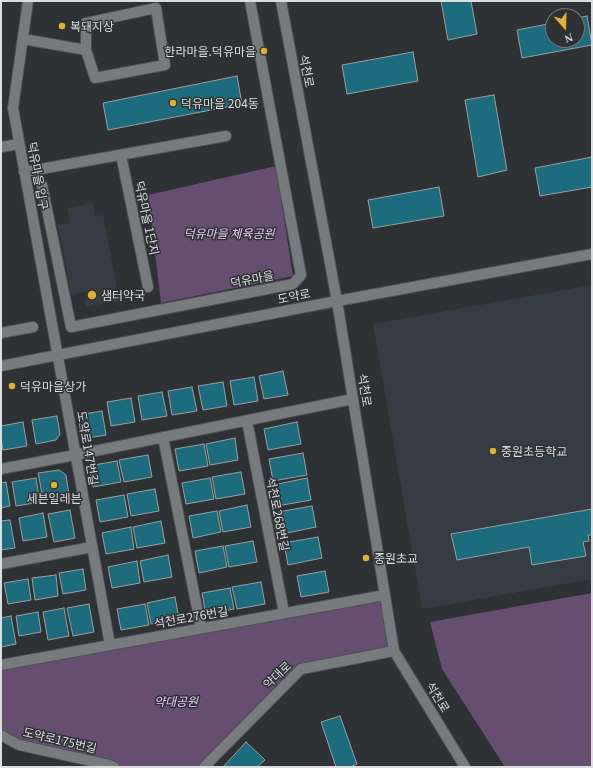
<!DOCTYPE html>
<html>
<head>
<meta charset="utf-8">
<style>
  body { margin:0 }
  #map { position:relative; width:593px; height:768px; overflow:hidden; background:#2f3234; font-family:Georgia,serif }
  canvas { display:block }
  .frame { position:absolute; inset:0; border:2px solid #dbdddf; pointer-events:none }
  .north { position:absolute; left:545px; top:8px; width:40px; height:40px; box-sizing:border-box; background:#2f3234; border:1px solid #747678; border-radius:50%; rotate:160deg; font-size:11px; font-weight:700; line-height:16px; text-align:center; color:#dbdddf }
  .north::after { content:''; display:block; margin:auto; width:14px; height:18px; background:#e0b034; clip-path:polygon(50% 0,100% 100%,50% 72%,0 100%) }
</style>
</head>
<body>
<div id="map">
<canvas width="593" height="768"></canvas>
<div class="frame"></div>
<div class="north">N</div>
</div>
<script>
const context = document.querySelector('canvas').getContext('2d');
context.lineJoin = 'round';
function fillPath(path, color) { context.fillStyle = color; context.fill(path, 'evenodd'); }
const shape = rows => new Path2D(rows.map(r => 'M' + r).join(''));
function strokePath(path, color, width, dash) { context.strokeStyle = color; context.lineWidth = width; context.lineCap = dash ? 'butt' : 'round'; context.setLineDash(dash || []); context.stroke(path); }
function drawText(font, color, halo, rows, align = 'center') {
  context.font = font + ' Georgia,"Noto Sans KR",serif'; context.lineWidth = 3; context.setLineDash([]); context.textBaseline = 'middle'; context.strokeStyle = halo; context.fillStyle = color; for (const [text, x, y, turn = 0] of rows) {
    context.save(); context.translate(x, y); context.rotate((+turn || 0) * Math.PI / 180); context.textAlign = isNaN(turn) ? turn : align; if (halo) context.strokeText(text, 0, 0); context.fillText(text, 0, 0); context.restore();
  }
}
fillPath(shape([
  [93,203,95,216,103,215,117,287,115,287,118,301,86,307,85,302,86,297,85,292,71,295,58,225,70,223,67,208],
  [592,285,592,579,422,609,373,324]
]), '#353c44');
fillPath(shape([
  [276,166,293,276,161,303,148,195],
  [592,593,592,767,505,767,442,669,430,622],
  [385,595,394,651,301,669,204,767,114,767,1,735,1,665]
]), '#654e70');
const building = shape([
  [441,1,471,1,477,34,448,40,441,1],
  [587,16,592,45,522,58,517,30,553,23,553,40,577,40,577,18,587,16],
  [413,52,418,81,347,94,342,65,413,52],
  [237,76,242,104,108,130,103,103,237,76],
  [494,95,507,170,478,177,465,100,494,95],
  [592,157,592,187,540,196,535,168,592,157],
  [439,187,444,216,373,228,368,200,439,187],
  [283,371,288,395,264,399,259,376,283,371],
  [254,377,258,401,234,405,230,381,254,377],
  [223,382,227,406,203,410,198,386,223,382],
  [192,387,197,411,172,415,168,391,192,387],
  [162,392,167,416,142,420,138,396,162,392],
  [131,398,135,422,111,426,107,402,131,398],
  [102,411,106,435,88,438,81,433,78,415,102,411],
  [57,416,60,434,56,440,36,444,32,420,57,416],
  [23,422,27,446,3,450,1,439,1,426,23,422],
  [297,422,301,444,268,450,264,429,297,422],
  [235,438,238,460,210,465,206,444,235,438],
  [204,444,208,466,179,471,175,449,204,444],
  [303,453,307,475,273,481,269,459,303,453],
  [148,455,152,477,124,482,119,460,148,455],
  [117,461,121,482,93,487,90,471,94,465,117,461],
  [59,470,66,475,69,495,43,499,38,473,59,470],
  [241,472,245,494,216,499,212,477,241,472],
  [36,478,40,502,16,506,12,482,36,478],
  [210,478,214,499,186,504,182,483,210,478],
  [307,478,311,500,277,506,273,485,307,478],
  [6,482,10,506,1,508,1,483,6,482],
  [155,489,159,511,131,516,127,494,155,489],
  [124,495,128,517,100,522,96,500,124,495],
  [247,505,251,527,223,532,219,511,247,505],
  [312,506,316,527,282,534,278,512,312,506],
  [592,509,592,535,588,535,589,541,583,542,586,556,532,565,529,547,457,560,451,534,592,509],
  [70,510,75,538,54,542,48,514,70,510],
  [217,511,221,532,193,538,189,516,217,511],
  [43,513,47,537,23,541,19,518,43,513],
  [10,520,15,548,1,550,1,521,10,520],
  [161,521,165,543,137,548,133,527,161,521],
  [131,527,134,549,106,554,102,533,131,527],
  [318,537,322,558,288,565,284,543,318,537],
  [253,541,257,562,229,567,225,546,253,541],
  [223,546,227,567,199,573,195,551,223,546],
  [168,555,172,577,144,582,140,561,168,555],
  [137,561,140,583,112,588,108,567,137,561],
  [83,569,86,590,63,594,59,573,83,569],
  [325,571,329,592,301,597,297,576,325,571],
  [56,575,58,596,35,600,32,578,56,575],
  [28,579,31,600,8,604,4,583,28,579],
  [261,582,265,604,237,609,232,587,261,582],
  [230,588,234,609,206,615,202,593,230,588],
  [175,597,179,619,151,624,147,603,175,597],
  [89,604,94,632,73,636,67,608,89,604],
  [145,604,149,625,121,630,117,609,145,604],
  [64,608,69,636,48,640,43,612,64,608],
  [38,612,41,632,19,636,16,616,38,612],
  [11,616,16,644,1,647,1,618,11,616],
  [340,716,357,764,350,767,336,767,321,722,340,716],
  [246,742,265,760,257,767,223,767,246,742]
]);
fillPath(building, '#1d6c7e');
strokePath(building, '#999fa0', 1);
const minor = shape([
  [28,1,13,108,110,645],
  [281,1,337,301,394,651,465,767],
  [23,39,86,50,95,78,165,65,156,8,86,23,86,50],
  [1,147,19,144],
  [121,155,148,287],
  [24,172,226,136],
  [42,185,71,327,293,284,301,275,250,1],
  [1,333,33,327],
  [1,366,337,301,592,254],
  [247,421,284,613],
  [163,437,201,628],
  [1,469,75,455,353,399],
  [1,564,92,547],
  [1,665,385,595],
  [1,735,19,745,109,765,114,767],
  [204,767,301,669,394,651]
]);
strokePath(minor, '#4e5053', 12);
strokePath(minor, '#787b7e', 10);
for (const [x, y, r, color] of [
  [62,26,4,"#e0b034"],
  [264,51,4,"#e0b034"],
  [173,103,4,"#e0b034"],
  [92,295,5,"#e0b034"],
  [12,386,4,"#e0b034"],
  [493,451,4,"#e0b034"],
  [54,485,4,"#e0b034"],
  [366,558,4,"#e0b034"]
]) { const dot = new Path2D(); dot.arc(x, y, r, 0, 2 * Math.PI); context.fillStyle = color; context.fill(dot); strokePath(dot, '#2f3234', 1.5); }
drawText('12px', '#dbdddf', '#2f3234', [
  ["복돼지상",70,26],
  ["한라마을.덕유마을",256,51,"right"],
  ["덕유마을 204동",181,103],
  ["샘터약국",101,295],
  ["덕유마을상가",20,386],
  ["중원초등학교",501,451],
  ["세븐일레븐",54,498,"center"],
  ["중원초교",374,558]
], 'left');
drawText('12px', '#dbdddf', '#2f3234', [
  ["석천로",307,71,79],
  ["덕유마을 입구",38,176,80],
  ["덕유마을 1단지",147,218,78],
  ["덕유마을",252,279,-11],
  ["도약로",294,296,-11],
  ["석천로",365,390,81],
  ["도약로147번길",88,448,80],
  ["석천로268번길",278,514,79],
  ["석천로276번길",191,617,-10],
  ["약대로",277,675,-44],
  ["석천로",438,697,59],
  ["도약로175번길",60,740,13]
]);
drawText('italic 12px', '#e9c7f9', '#2f3234', [
  ["덕유마을 체육공원",229,233],
  ["약대공원",176,701]
]);
</script>
</body>
</html>
